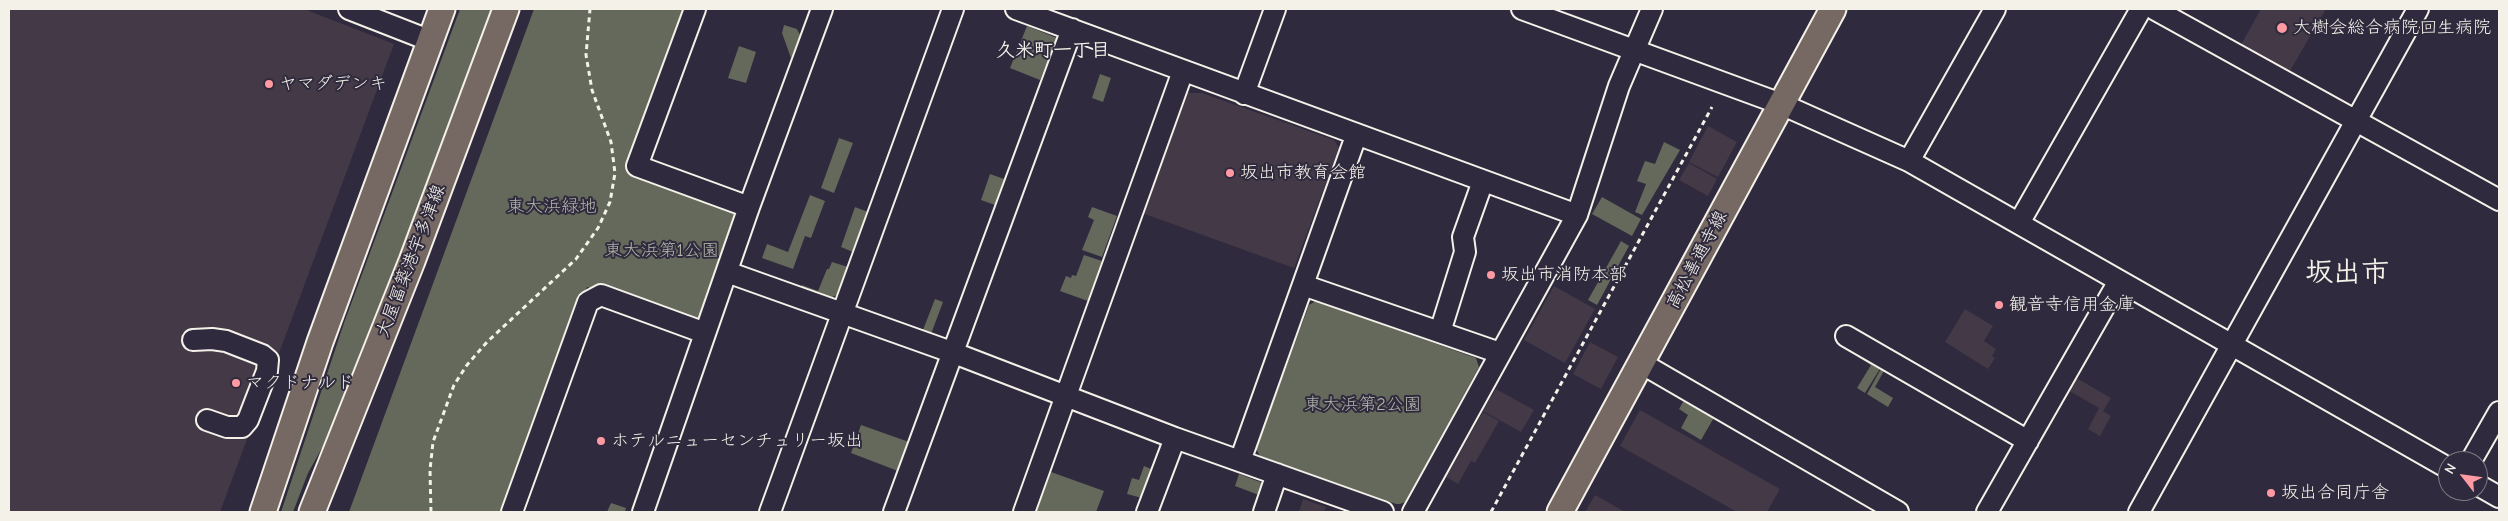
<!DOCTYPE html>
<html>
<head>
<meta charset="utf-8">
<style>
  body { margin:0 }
  #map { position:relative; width:2508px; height:521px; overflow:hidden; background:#2f2a3d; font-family:"Comic Neue",sans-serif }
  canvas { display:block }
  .frame { position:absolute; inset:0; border:10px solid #f4f1e8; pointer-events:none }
  .north { position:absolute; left:2438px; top:451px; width:50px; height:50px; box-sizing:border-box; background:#2f2a3d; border:1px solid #7e7a81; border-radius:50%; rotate:300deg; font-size:14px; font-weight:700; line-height:20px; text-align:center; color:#f4f1e8 }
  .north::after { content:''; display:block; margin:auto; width:18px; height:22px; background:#ff9aa2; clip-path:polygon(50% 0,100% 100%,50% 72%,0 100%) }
</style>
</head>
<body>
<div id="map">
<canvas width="2508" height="521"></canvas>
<div class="frame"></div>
<div class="north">N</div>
</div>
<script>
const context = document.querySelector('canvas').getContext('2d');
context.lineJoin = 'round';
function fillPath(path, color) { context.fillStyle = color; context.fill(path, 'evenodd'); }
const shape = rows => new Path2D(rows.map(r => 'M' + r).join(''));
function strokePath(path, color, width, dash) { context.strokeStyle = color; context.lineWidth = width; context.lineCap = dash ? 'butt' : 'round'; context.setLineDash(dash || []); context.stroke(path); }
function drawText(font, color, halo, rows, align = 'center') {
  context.font = font + ' "Comic Neue","Klee One",sans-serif'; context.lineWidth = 4; context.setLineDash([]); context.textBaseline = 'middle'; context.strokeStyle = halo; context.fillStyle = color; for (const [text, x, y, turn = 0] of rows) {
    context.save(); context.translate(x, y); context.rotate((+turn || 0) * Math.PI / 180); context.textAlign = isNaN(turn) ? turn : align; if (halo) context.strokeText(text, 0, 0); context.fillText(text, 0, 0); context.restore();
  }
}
fillPath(shape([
  [9,9,304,9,394,44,220,512,9,512],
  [2261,9,2326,9,2287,76,2239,48],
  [1187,93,1202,93,1334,140,1339,148,1294,268,1142,213],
  [1708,126,1737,142,1718,177,1689,162],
  [1689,163,1717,179,1708,196,1679,180],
  [1554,286,1595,309,1565,363,1524,340],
  [1965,309,1993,326,1984,341,1996,349,1992,356,1995,358,1988,369,1945,342],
  [1590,342,1618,357,1601,389,1573,374],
  [2073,376,2111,398,2103,411,2111,416,2100,436,2088,429,2099,408,2066,389],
  [1496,389,1534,410,1521,432,1483,411],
  [1640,410,1780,489,1767,512,1737,512,1620,446],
  [1483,412,1499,421,1475,463,1471,461,1458,484,1446,477],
  [1595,495,1625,512,1585,512],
  [1303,499,1326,507,1324,512,1299,512]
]), '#433947');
fillPath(shape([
  [460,9,495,9,374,337,336,423,308,473,293,512,281,512,344,323],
  [534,9,689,9,630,172,733,212,736,218,701,318,692,322,587,287,504,512,349,512],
  [784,25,797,29,800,35,791,58,782,33],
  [1027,26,1057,38,1040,80,1010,68],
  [739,46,756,52,746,83,728,78],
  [1100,74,1111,78,1103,102,1092,98],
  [839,138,853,143,834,193,821,188],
  [1664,142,1680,150,1642,215,1635,212,1646,184,1637,181,1645,161,1655,164],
  [990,174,1004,179,995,205,981,200],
  [810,195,825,201,811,238,805,236,793,269,762,258,767,244,788,252],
  [1602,197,1641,219,1632,236,1592,214],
  [855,207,868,212,853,252,841,247],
  [1092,207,1117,216,1102,257,1082,250,1094,220,1088,217],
  [1621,241,1629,246,1597,305,1588,300],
  [1084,255,1102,261,1088,301,1060,291,1066,276,1071,278,1072,275,1076,276],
  [832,262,848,267,837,295,830,298,801,287,802,285,818,291,827,269,829,269],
  [935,299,943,302,931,334,923,330],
  [1316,301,1476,358,1479,367,1405,502,1400,504,1396,504,1260,456,1256,449,1309,305],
  [1859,354,1881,367,1865,393,1857,388,1871,365,1858,357],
  [1882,367,1885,369,1875,387,1893,398,1888,407,1867,394],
  [1686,397,1716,414,1701,440,1681,428,1688,415,1679,409],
  [861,425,909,442,898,471,851,453],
  [1144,466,1151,469,1142,498,1127,494,1132,478,1139,480],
  [1051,472,1104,491,1096,512,1036,512],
  [1239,474,1260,482,1263,485,1259,495,1235,486],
  [611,503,626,508,625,512,607,512]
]), '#64695c');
const minor = shape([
  [349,9,431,41],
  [695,9,637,166,749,207],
  [1016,9,1577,215],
  [1522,9,1781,104,1909,161,2448,468],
  [2154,9,2499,200],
  [1244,94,1275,9],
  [1909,161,1995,9],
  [2019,223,2141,9],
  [727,272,954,353,1175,438,1383,512],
  [1303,285,1500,353],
  [1440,332,1465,252,1463,237,1483,181],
  [1846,336,2028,441],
  [193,340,212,339,226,341,262,355,268,360,267,371,248,420,242,427,227,427,207,420],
  [1641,363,1898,512],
  [1240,461,1356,136],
  [2471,461,2499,412],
  [2478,485,2499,497],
  [512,512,588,302,601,295,705,333],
  [643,512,749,207,822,9],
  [770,512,953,9],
  [894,512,1072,29],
  [1024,512,1183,71],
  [1147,512,1175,438],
  [1264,512,1277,474],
  [1413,512,1577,215,1619,86,1652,9],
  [1987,512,2119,281],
  [2139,512,2418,9]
]);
const major = shape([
  [263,512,320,342,442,9],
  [312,512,412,261,506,9],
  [1560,512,1833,9]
]);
strokePath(minor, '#f4f1e8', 24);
strokePath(major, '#f4f1e8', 29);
strokePath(shape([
  [431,512,430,470,433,442,454,385,467,365,487,342,576,259,598,228,610,202,615,173,611,142,592,90,586,55,590,9],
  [1491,512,1712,107]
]), '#f4f1e8', 3, [5, 4]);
strokePath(minor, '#2f2a3d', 20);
strokePath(major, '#766964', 25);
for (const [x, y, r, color] of [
  [2282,28,6,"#ff9aa2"],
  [269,84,5,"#ff9aa2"],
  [1230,173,5,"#ff9aa2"],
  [1491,275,5,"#ff9aa2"],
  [1999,305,5,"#ff9aa2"],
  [236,383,5,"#ff9aa2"],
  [601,441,5,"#ff9aa2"],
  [2271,493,5,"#ff9aa2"]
]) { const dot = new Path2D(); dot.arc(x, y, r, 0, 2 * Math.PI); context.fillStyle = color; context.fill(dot); strokePath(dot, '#2f2a3d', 2); }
drawText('18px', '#f4f1e8', '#2f2a3d', [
  ["大樹会総合病院回生病院",2293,28],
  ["ヤマダデンキ",279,84],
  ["坂出市教育会館",1240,173],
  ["坂出市消防本部",1501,275],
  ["観音寺信用金庫",2009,305],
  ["マクドナルド",246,383],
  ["ホテルニューセンチュリー坂出",611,441],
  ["坂出合同庁舎",2281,493]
], 'left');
drawText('18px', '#b3b4a9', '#2f2a3d', [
  ["東大浜緑地",552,207],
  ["東大浜第1公園",662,251],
  ["東大浜第2公園",1363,405]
]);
drawText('18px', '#f4f1e8', '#2f2a3d', [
  ["高松善通寺線",1697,260,-62],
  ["大屋冨築港宇多津線",411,261,-69]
]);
drawText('bold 19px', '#f4f1e8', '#2f2a3d', [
  ["久米町一丁目",1053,51]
]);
drawText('bold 28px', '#f4f1e8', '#2f2a3d', [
  ["坂出市",2347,273]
]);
</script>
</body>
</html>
